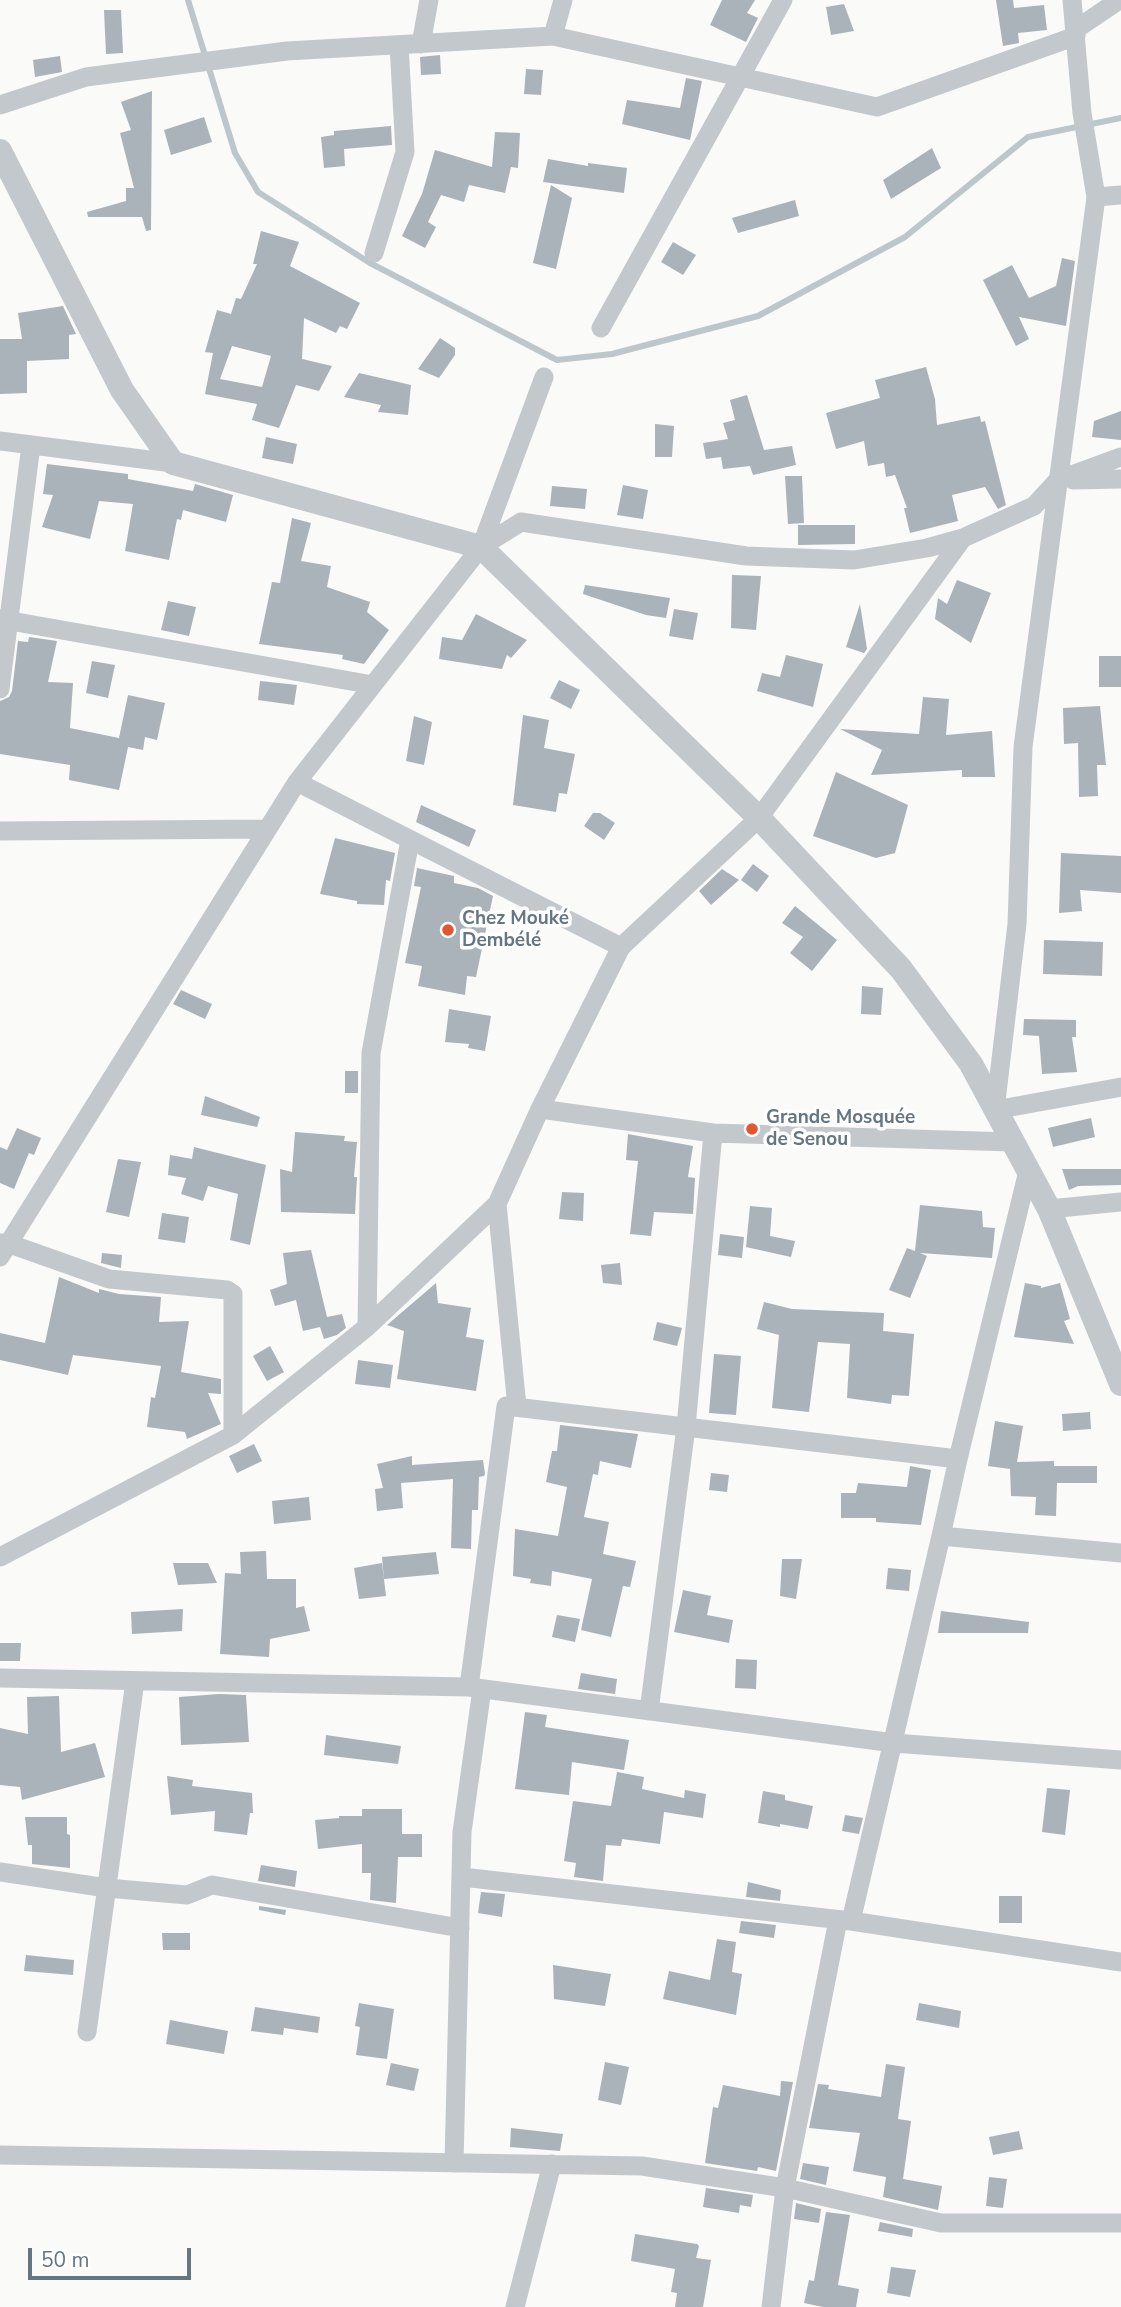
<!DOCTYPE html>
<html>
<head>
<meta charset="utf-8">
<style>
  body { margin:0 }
  #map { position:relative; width:1121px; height:2307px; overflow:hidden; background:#fafaf8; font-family:"Nunito Sans",sans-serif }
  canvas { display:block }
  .scale { position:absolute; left:28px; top:2248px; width:163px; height:32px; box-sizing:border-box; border:4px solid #657683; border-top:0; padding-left:9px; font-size:21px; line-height:24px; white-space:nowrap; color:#657683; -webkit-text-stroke:5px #fff; paint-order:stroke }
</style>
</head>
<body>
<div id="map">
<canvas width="1121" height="2307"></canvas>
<div class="scale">50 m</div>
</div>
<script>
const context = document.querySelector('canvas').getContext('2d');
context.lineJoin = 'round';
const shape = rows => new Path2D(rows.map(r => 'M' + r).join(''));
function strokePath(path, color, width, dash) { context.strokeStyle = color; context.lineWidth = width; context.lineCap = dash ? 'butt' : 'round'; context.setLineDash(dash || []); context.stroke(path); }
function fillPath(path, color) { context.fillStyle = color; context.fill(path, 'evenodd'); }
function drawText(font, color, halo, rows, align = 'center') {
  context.font = font + ' "Nunito Sans",sans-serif'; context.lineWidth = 7; context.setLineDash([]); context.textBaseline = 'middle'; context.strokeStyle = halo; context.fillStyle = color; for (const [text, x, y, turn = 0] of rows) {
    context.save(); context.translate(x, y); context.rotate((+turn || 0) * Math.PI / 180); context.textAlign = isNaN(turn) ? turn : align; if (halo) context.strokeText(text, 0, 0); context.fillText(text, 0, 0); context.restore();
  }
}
strokePath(shape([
  [188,0,235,153,258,192,370,263,557,360,612,354,758,316,905,237,1028,137,1121,118]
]), '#bbc7cb', 6);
fillPath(shape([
  [722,0,755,0,747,13,758,18,746,42,710,25],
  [996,0,1013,0,1014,8,1044,5,1047,30,1018,33,1019,43,1003,46],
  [844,4,854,31,831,35,826,7],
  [104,10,121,10,123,53,106,54],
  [440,55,441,74,421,75,420,57],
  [60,56,62,72,35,77,33,60],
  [526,69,543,70,541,95,524,94],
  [686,78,702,81,690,140,622,124,627,100,680,108],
  [152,91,151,230,146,231,142,217,88,217,87,212,126,201,126,188,134,188,120,133,131,130,121,102],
  [204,117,212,142,171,155,164,130],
  [391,126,392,145,344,149,345,166,324,168,321,137,334,135,334,131],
  [495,132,520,133,518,168,511,167,505,193,469,185,464,202,441,195,428,222,436,227,425,248,402,236,422,194,435,150,492,167],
  [932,148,941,168,891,199,883,180],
  [548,159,588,166,588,163,627,168,624,193,543,182],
  [551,185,572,198,556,269,533,263],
  [795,200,799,216,738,233,732,218],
  [261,231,299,242,290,266,360,303,347,329,340,326,336,333,304,318,302,359,332,366,319,391,296,385,279,428,252,420,257,404,205,394,213,353,205,352,217,310,231,314,236,298,241,299,257,264,253,264],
  [232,346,271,356,262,387,220,379],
  [673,242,696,255,683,275,661,262],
  [1062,258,1075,261,1066,326,1019,317,1029,339,1016,346,983,280,1012,265,1029,298,1056,286],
  [63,306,76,334,69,335,69,359,27,361,27,393,0,394,0,339,22,339,18,313],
  [440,338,455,348,455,355,439,378,418,369],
  [926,367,935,399,937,425,980,416,981,422,985,421,1006,505,998,509,985,487,952,495,958,521,910,533,904,508,907,508,895,475,886,477,884,463,868,466,864,441,836,449,826,413,880,398,875,380],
  [359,373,411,385,408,415,378,412,381,405,344,397],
  [747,395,764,450,792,446,796,465,753,475,750,466,723,469,721,457,706,459,703,443,728,439,723,423,735,420,730,400],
  [1121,411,1121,440,1092,437,1094,421],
  [655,424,674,426,672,457,655,457],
  [266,437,297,444,293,464,262,458],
  [47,464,128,474,128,479,193,491,195,484,233,495,226,522,183,510,181,520,177,519,169,560,125,551,133,504,99,501,90,539,42,527,53,495,43,494],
  [785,476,802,476,804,523,788,524],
  [623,485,648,490,643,519,617,515],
  [552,486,587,489,585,509,550,506],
  [292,518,311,523,301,561,331,566,327,587,370,602,367,612,389,630,364,664,342,659,343,655,259,644,272,582,280,583],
  [798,525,855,525,855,544,798,545],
  [732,575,761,576,756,630,731,628],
  [957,580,991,593,971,643,935,619,938,598,947,604],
  [585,585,670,598,666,618,646,615,583,594],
  [168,601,196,607,189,636,161,630],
  [860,604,867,649,864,653,846,647],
  [674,609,698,613,693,640,669,636],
  [476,614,527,640,511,658,507,655,502,669,439,659,442,637,462,640],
  [29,637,57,641,48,682,73,683,70,728,119,738,128,695,165,703,157,740,145,737,143,750,128,747,119,790,69,780,70,765,0,754,0,701,9,697,12,691,18,641,28,642],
  [786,655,823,664,813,707,757,691,762,673,780,677],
  [1099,656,1121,656,1121,687,1099,687],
  [92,661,115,665,108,698,86,693],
  [559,680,580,690,571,709,550,698],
  [260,681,297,685,294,705,258,700],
  [923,697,949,699,946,735,992,731,995,777,962,777,962,770,871,775,882,750,840,729,919,734],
  [1100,706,1106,765,1097,765,1098,796,1079,797,1078,743,1064,744,1063,708],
  [523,715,549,720,544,748,575,754,567,794,559,793,556,812,513,805],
  [414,716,432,722,424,765,406,761],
  [836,772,908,805,895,853,876,858,813,836],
  [421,805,476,830,469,847,416,822],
  [593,813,600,813,615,823,604,840,584,826],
  [335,838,395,853,390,881,386,880,384,905,357,904,357,901,320,894],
  [1061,853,1121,856,1121,893,1080,890,1082,911,1059,913],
  [753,864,769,876,757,892,741,880],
  [417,868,454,876,454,883,478,888,493,896,476,977,467,976,465,995,418,986,422,966,405,963,421,887,414,886],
  [722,869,739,880,711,905,699,891],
  [795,906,837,940,812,971,790,953,803,937,782,923],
  [1044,940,1103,942,1102,976,1043,974],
  [862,986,883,988,881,1015,861,1014],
  [181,990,212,1004,205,1019,173,1004],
  [449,1009,491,1016,485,1051,468,1048,469,1044,445,1042],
  [1024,1019,1076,1020,1076,1037,1072,1037,1077,1072,1042,1074,1039,1036,1023,1035],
  [345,1071,358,1071,358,1093,345,1093],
  [205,1096,260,1117,257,1127,201,1115],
  [1091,1118,1095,1137,1053,1147,1048,1128],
  [17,1128,41,1138,34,1155,29,1153,14,1189,0,1183,0,1147,7,1150],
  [295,1132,345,1136,344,1141,357,1142,354,1177,357,1177,355,1214,281,1212,280,1169,292,1172],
  [628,1134,693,1146,688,1177,695,1178,693,1214,654,1212,651,1236,630,1234,638,1161,626,1160],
  [194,1147,266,1165,250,1245,230,1240,238,1194,208,1186,203,1201,181,1194,186,1178,168,1175,170,1155,192,1159],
  [118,1159,141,1162,129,1217,106,1212],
  [1062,1169,1121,1169,1121,1185,1078,1186,1069,1190],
  [562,1192,584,1193,583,1221,559,1219],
  [920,1205,982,1211,983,1227,995,1228,992,1258,920,1253,927,1256,910,1298,889,1290,907,1248,915,1251],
  [750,1206,772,1208,770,1236,795,1241,791,1257,746,1247],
  [162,1213,189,1217,185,1243,158,1239],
  [720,1234,744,1237,742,1258,718,1255],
  [311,1250,327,1317,342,1314,346,1328,337,1335,324,1339,320,1327,303,1331,296,1300,275,1306,270,1290,287,1284,283,1253],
  [102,1253,122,1255,121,1268,101,1263],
  [620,1263,622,1285,603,1283,601,1265],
  [59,1277,99,1293,99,1289,119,1294,161,1297,159,1322,189,1321,181,1372,221,1379,221,1394,208,1393,221,1424,187,1439,185,1432,147,1427,151,1397,155,1398,161,1366,73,1355,68,1375,0,1360,0,1333,45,1343],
  [436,1283,438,1303,471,1308,466,1337,484,1340,476,1391,397,1379,404,1331,387,1325],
  [1025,1283,1041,1286,1041,1288,1060,1283,1070,1319,1064,1321,1074,1344,1014,1337],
  [764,1302,792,1309,884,1313,883,1331,914,1334,909,1396,892,1395,891,1404,847,1398,850,1344,818,1342,809,1412,772,1408,779,1335,757,1329],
  [657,1322,682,1328,677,1346,653,1340],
  [270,1346,284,1372,267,1381,253,1356],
  [714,1354,741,1356,736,1415,709,1413],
  [358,1360,393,1365,390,1388,355,1384],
  [1090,1412,1091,1429,1063,1431,1062,1414],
  [995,1421,1023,1426,1017,1462,1054,1461,1054,1466,1097,1466,1097,1483,1057,1483,1056,1516,1035,1515,1036,1497,1011,1496,1010,1469,988,1466],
  [560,1425,638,1434,631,1468,600,1461,598,1475,593,1474,584,1517,609,1522,603,1554,636,1561,630,1587,623,1586,611,1637,581,1630,592,1579,552,1571,551,1586,530,1583,531,1579,513,1576,515,1529,558,1536,567,1487,546,1482,552,1451,557,1451],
  [254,1444,262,1461,237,1473,229,1456],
  [412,1456,412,1465,483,1460,485,1474,484,1476,479,1477,478,1510,472,1510,471,1549,451,1548,453,1479,401,1483,403,1508,377,1511,375,1489,383,1488,377,1464],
  [910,1466,931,1470,921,1525,876,1522,876,1518,841,1518,841,1493,856,1493,858,1483,907,1487],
  [711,1473,729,1475,727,1492,709,1490],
  [309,1497,311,1520,274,1524,272,1501],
  [266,1551,267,1579,296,1579,296,1608,304,1606,310,1631,270,1639,269,1657,220,1654,225,1573,241,1574,240,1552],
  [436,1552,439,1574,384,1579,382,1557],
  [782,1559,802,1559,796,1599,780,1596],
  [173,1563,208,1563,217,1583,178,1585],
  [382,1563,386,1596,359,1599,354,1568],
  [888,1568,911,1570,909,1591,886,1589],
  [683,1590,711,1596,707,1615,733,1620,729,1643,674,1632],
  [183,1609,182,1631,132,1634,131,1612],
  [941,1611,1029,1622,1028,1633,938,1633],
  [557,1615,580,1619,575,1642,552,1637],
  [0,1643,21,1643,20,1661,0,1661],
  [736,1659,757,1660,756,1689,735,1688],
  [581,1673,617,1679,615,1694,578,1689],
  [219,1694,246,1695,249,1742,181,1745,179,1697],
  [59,1696,61,1752,95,1743,105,1777,22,1800,20,1787,0,1785,0,1728,28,1734,27,1697],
  [525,1712,547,1715,545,1727,629,1740,624,1770,572,1762,569,1795,515,1789],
  [326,1735,401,1746,398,1764,324,1755],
  [617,1772,644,1777,642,1789,684,1798,685,1790,706,1794,703,1818,664,1812,660,1844,622,1839,621,1846,606,1845,603,1881,574,1877,576,1863,564,1861,573,1801,611,1806],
  [167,1776,193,1780,192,1786,252,1793,253,1813,250,1813,247,1835,214,1831,215,1811,171,1815],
  [1047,1788,1070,1790,1065,1835,1042,1832],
  [763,1791,785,1795,785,1800,813,1806,808,1829,780,1824,780,1827,758,1823],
  [362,1809,402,1809,402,1834,422,1834,422,1857,398,1857,396,1903,370,1900,371,1873,362,1873,362,1844,318,1849,315,1820,339,1818,339,1816,362,1816],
  [845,1815,863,1818,859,1834,842,1831],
  [25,1817,67,1817,67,1834,70,1835,70,1868,32,1864,32,1845,28,1845],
  [261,1865,297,1871,295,1887,258,1881],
  [748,1882,781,1890,780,1901,746,1897],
  [481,1892,505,1894,502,1917,478,1913],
  [999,1896,1022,1896,1022,1923,999,1923],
  [259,1906,286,1910,285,1915,259,1910],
  [741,1921,776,1925,774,1938,739,1933],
  [162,1933,190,1933,190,1950,163,1950],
  [717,1939,736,1942,732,1972,742,1974,736,2015,663,1999,669,1971,710,1980],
  [26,1955,74,1960,73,1975,24,1971],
  [553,1965,611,1974,605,2006,554,1999],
  [359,2003,394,2009,387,2059,356,2055,360,2027,355,2026],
  [919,2003,961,2011,959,2028,916,2020],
  [255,2007,320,2017,318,2033,284,2028,283,2035,251,2031],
  [170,2020,228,2031,224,2054,166,2044],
  [605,2062,629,2067,621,2105,598,2100],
  [391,2063,419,2069,414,2091,386,2085],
  [886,2064,905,2067,898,2119,911,2121,903,2179,942,2186,938,2210,883,2197,886,2177,853,2171,860,2133,809,2128,818,2084,829,2085,828,2089,881,2097],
  [781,2081,793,2082,776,2171,758,2167,757,2171,705,2163,713,2107,718,2108,723,2085,780,2096],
  [511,2128,563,2134,560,2151,510,2147],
  [1019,2131,1023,2149,993,2155,989,2137],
  [803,2163,829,2167,826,2185,800,2179],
  [989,2177,1007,2179,1003,2208,986,2206],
  [706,2188,753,2195,751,2207,740,2205,739,2213,703,2207],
  [796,2203,821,2209,819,2223,794,2219],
  [826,2212,850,2215,838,2285,859,2289,856,2307,823,2307,804,2303,809,2280,814,2281],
  [880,2222,913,2229,912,2237,878,2231],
  [635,2234,697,2244,699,2246,696,2258,711,2260,703,2307,675,2307,677,2293,671,2292,675,2269,631,2261],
  [891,2267,916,2270,910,2297,887,2293]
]), '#aab3b9');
strokePath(shape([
  [1072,0,1082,113,1096,197,1023,747,1017,924,995,1110,1121,1087],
  [1075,30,1119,0],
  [553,36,563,0],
  [421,44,429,0],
  [0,105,86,77,287,51,553,36,877,107,1076,36],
  [1096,197,1121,195],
  [374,253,405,152,399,45],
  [601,328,783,0],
  [544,377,481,547,297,782,621,947],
  [0,441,173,463],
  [1073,480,1121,479],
  [481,547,521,522,746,556,854,560,927,548,963,538,1034,506,1058,480,1121,457],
  [0,619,373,685],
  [0,689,31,445],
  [0,831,267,829],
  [540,1109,713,1133,1012,1142],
  [497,1204,517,1407],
  [1049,1209,1121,1202],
  [0,1243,7,1243,109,1279,227,1290,233,1294,233,1435],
  [0,1257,297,782],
  [367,1327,371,1053,410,840],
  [958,1459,1028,1171],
  [941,1536,958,1459,506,1406,469,1687,894,1743,1121,1760],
  [0,1557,233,1435,367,1327,497,1204,540,1109,621,947,759,818,963,538],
  [0,1678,469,1687],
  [649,1711,686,1427,713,1133],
  [0,1872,107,1888,187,1895,212,1885,460,1928],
  [462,1877,851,1921,1121,1962],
  [851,1921,941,1536,1121,1553],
  [87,2032,135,1681],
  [0,2155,642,2166,785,2188,941,2223,1121,2223],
  [454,2163,462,1832,482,1689],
  [515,2307,552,2164],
  [771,2307,785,2188,838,1920]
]), '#c3c8cc', 19);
strokePath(shape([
  [0,151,122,390,173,463,481,547,759,818,901,969,971,1064,1049,1209,1121,1384]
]), '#c3c8cc', 24);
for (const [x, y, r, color] of [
  [448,930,7,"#e4572e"],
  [752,1129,7,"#e4572e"]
]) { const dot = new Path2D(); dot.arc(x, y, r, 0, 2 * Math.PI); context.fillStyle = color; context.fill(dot); strokePath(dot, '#fff', 2.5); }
drawText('bold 19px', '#657683', '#fff', [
  ["Chez Mouké",462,919],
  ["Dembélé",462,941],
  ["Grande Mosquée",766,1118],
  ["de Senou",766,1140]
], 'left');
</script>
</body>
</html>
